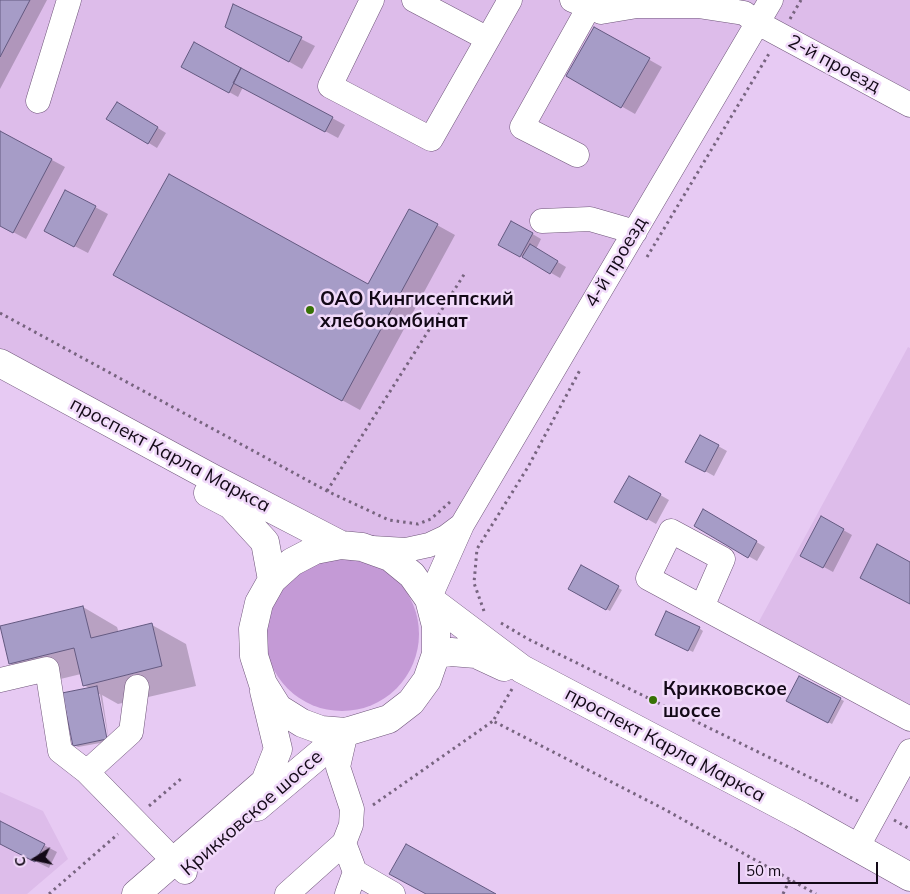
<!DOCTYPE html>
<html>
<head>
<meta charset="utf-8">
<style>
  body { margin:0 }
  #map { position:relative; width:910px; height:894px; overflow:hidden; background:#e7caf3; font-family:Mulish,sans-serif }
  canvas { display:block }
  .north { position:absolute; left:10px; top:834px; width:50px; height:50px; -webkit-text-stroke:4px #f1dafa; paint-order:stroke; rotate:260deg; font-size:14px; font-weight:700; line-height:20px; text-align:center; color:#130917 }
  .north::after { content:''; display:block; margin:auto; width:18px; height:22px; background:#130917; clip-path:polygon(50% 0,100% 100%,50% 72%,0 100%) }
  .scale { position:absolute; left:738px; top:862px; width:140px; height:22px; box-sizing:border-box; border:2px solid #130917; border-top:0; padding-left:6px; font-size:15px; line-height:18px; white-space:nowrap; color:#130917; -webkit-text-stroke:4px #f1dafa; paint-order:stroke }
</style>
</head>
<body>
<div id="map">
<canvas width="910" height="894"></canvas>
<div class="north">С</div>
<div class="scale">50 m</div>
</div>
<script>
const context = document.querySelector('canvas').getContext('2d');
context.lineJoin = 'round';
function fillPath(path, color) { context.fillStyle = color; context.fill(path, 'evenodd'); }
const shape = rows => new Path2D(rows.map(r => 'M' + r).join(''));
function strokePath(path, color, width, dash) { context.strokeStyle = color; context.lineWidth = width; context.lineCap = dash ? 'butt' : 'round'; context.setLineDash(dash || []); context.stroke(path); }
function drawText(font, color, halo, rows, align = 'center') {
  context.font = font + ' Mulish,sans-serif'; context.lineWidth = 5; context.setLineDash([]); context.textBaseline = 'middle'; context.strokeStyle = halo; context.fillStyle = color; for (const [text, x, y, turn = 0] of rows) {
    context.save(); context.translate(x, y); context.rotate((+turn || 0) * Math.PI / 180); context.textAlign = isNaN(turn) ? turn : align; if (halo) context.strokeText(text, 0, 0); context.fillText(text, 0, 0); context.restore();
  }
}
fillPath(shape([
  [0,0,910,0,910,103,758,23,462,525,390,557,0,361],
  [908,347,910,348,910,721,757,625],
  [0,792,43,811,68,859,27,894,0,894]
]), '#ddbcea');
fillPath(shape([
  '265 634a77 77 0 1 1 154 0a77 77 0 1 1-154 0Z'
]), '#c49ad6');
fillPath(shape([
  [0,0,47,0,0,89],
  [233,5,315,46,302,69,226,26],
  [595,29,662,67,635,114,568,76],
  [195,44,345,125,338,138,243,87,238,97,183,66],
  [117,103,166,133,157,148,108,118],
  [0,132,65,167,26,239,0,225],
  [95,207,108,214,88,253,59,238],
  [410,210,455,235,360,410,132,285,369,286],
  [512,222,541,239,536,249,566,267,560,278,500,244],
  [700,436,727,451,714,476,687,461],
  [629,477,669,500,656,524,616,501],
  [704,511,765,547,757,561,695,526],
  [822,518,852,535,833,572,802,555],
  [582,567,622,590,610,611,570,589],
  [83,607,117,627,119,633,152,625,186,644,196,686,118,704,102,695,109,741,100,694,97,694,106,742,78,747,74,745,91,689,84,685,81,674,44,683,10,663],
  [699,628,703,631,693,652,660,636],
  [799,677,844,701,832,724,787,701],
  [0,822,57,852,49,868,0,844]
]), '#0003');
const building = shape([
  [0,0,30,0,0,57,0,0],
  [233,4,302,37,289,62,225,27,233,4],
  [594,27,650,58,621,108,566,76,594,27],
  [194,42,241,68,229,93,181,67,194,42],
  [241,68,333,117,325,132,233,83,241,68],
  [117,102,158,127,148,144,106,119,117,102],
  [0,131,52,159,13,233,0,226,0,131],
  [169,174,368,284,409,209,438,224,342,401,113,275,169,174],
  [65,190,96,206,74,247,44,231,65,190],
  [511,221,533,233,520,257,498,245,511,221],
  [530,244,558,261,550,274,522,257,530,244],
  [700,435,719,445,705,472,685,462,700,435],
  [629,476,661,494,647,520,614,502,629,476],
  [703,509,757,541,748,558,694,526,703,509],
  [821,516,844,529,823,568,800,556,821,516],
  [877,544,910,562,910,604,860,578,877,544],
  [581,565,619,586,606,610,568,589,581,565],
  [83,606,91,638,152,623,162,666,83,686,74,648,9,664,0,626,83,606],
  [666,611,700,627,688,651,655,635,666,611],
  [799,676,841,698,828,723,786,701,799,676],
  [97,686,107,739,73,746,62,693,97,686],
  [0,821,45,844,35,862,0,844,0,821],
  [406,844,496,894,426,894,389,874,406,844]
]);
fillPath(building, '#a69cc7');
strokePath(building, '#645a81', 1);
const minor = shape([
  [372,0,330,86,431,139,510,0],
  [414,0,488,39],
  [572,0,601,12,637,6,698,6,744,13,758,23,910,105],
  [38,101,69,0],
  [577,155,522,127,589,7],
  [542,221,590,219,635,232],
  [372,548,406,550,429,545,446,537,462,525],
  [429,599,462,525,771,0],
  [702,607,723,559,671,531,648,578,910,719],
  [0,680,47,669,60,751,87,772],
  [137,687,131,732,87,772,185,872],
  [344,843,355,872,347,894],
  [857,848,910,751],
  [355,872,393,894],
  [287,894,344,843,351,825,352,809,338,767,346,732]
]);
const major = shape([
  [0,363,212,478,341,545,362,547,390,557,412,575,429,599,436,626,436,654,427,680,411,702,389,719,346,732,321,730,302,723,278,708,263,684,254,656,253,629,259,603,272,580,292,562,315,550,341,545],
  [208,493,231,505,265,542,272,580],
  [429,599,522,669,801,816,910,877],
  [436,654,451,652,476,654,504,667],
  [257,807,346,732],
  [136,894,265,782,278,749,264,691]
]);
strokePath(minor, '#6f567a', 25);
strokePath(major, '#6f567a', 29);
strokePath(shape([
  [790,19,801,0],
  [647,257,770,52],
  [0,313,327,491,389,520,418,524,431,519,450,502],
  [327,491,465,273],
  [484,611,474,583,477,549,528,467,580,370],
  [501,623,528,639,860,802],
  [512,689,493,721,664,809,816,894],
  [373,805,493,721],
  [149,806,182,778],
  [894,820,910,829],
  [49,894,118,834],
  [783,894,790,879]
]), '#77647f', 3, [2.5, 4]);
strokePath(minor, '#fff', 24);
strokePath(major, '#fff', 28);
for (const [x, y, r, color] of [
  [310,310,5,"#377205"],
  [653,700,5,"#377205"]
]) { const dot = new Path2D(); dot.arc(x, y, r, 0, 2 * Math.PI); context.fillStyle = color; context.fill(dot); strokePath(dot, '#f1dafa', 2); }
drawText('19px', '#130917', '#f1dafa', [
  ["2-й проезд",834,64,28],
  ["4-й проезд",616,262,-59],
  ["проспект Карла Маркса",170,455,28],
  ["проспект Карла Маркса",665,745,28],
  ["Крикковское шоссе",252,813,-41]
]);
drawText('bold 19px', '#130917', '#f1dafa', [
  ["ОАО Кингисеппский",320,299],
  ["хлебокомбинат",320,321],
  ["Крикковское",663,689],
  ["шоссе",663,711]
], 'left');
</script>
</body>
</html>
